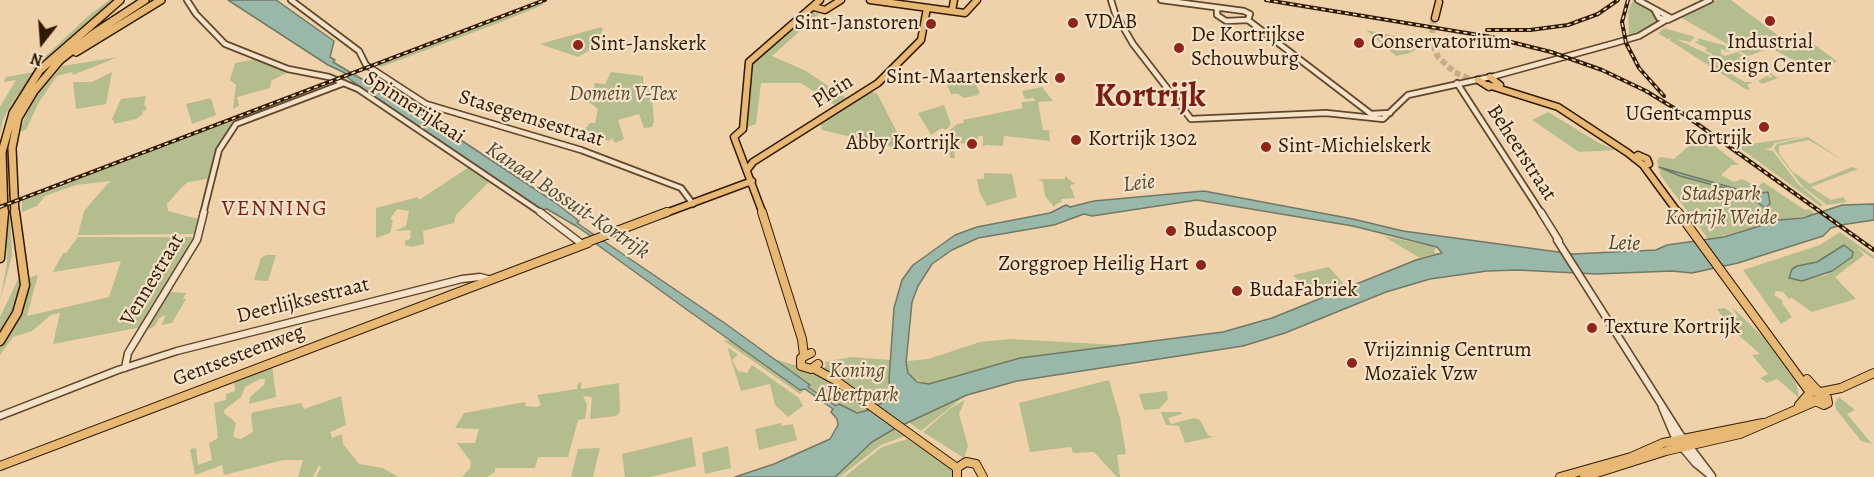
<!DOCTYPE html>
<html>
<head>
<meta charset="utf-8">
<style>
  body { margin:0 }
  #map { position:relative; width:1874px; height:477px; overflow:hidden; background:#f0d2aa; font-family:Alegreya,serif }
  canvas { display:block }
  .north { position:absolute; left:12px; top:12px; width:60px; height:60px; -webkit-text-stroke:4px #f5e2c8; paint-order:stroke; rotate:197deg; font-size:16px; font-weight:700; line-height:24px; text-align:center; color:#311a01 }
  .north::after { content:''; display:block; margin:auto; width:21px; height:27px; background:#311a01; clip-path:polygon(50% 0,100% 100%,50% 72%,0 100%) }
</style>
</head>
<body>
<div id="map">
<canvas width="1874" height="477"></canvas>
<div class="north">N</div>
</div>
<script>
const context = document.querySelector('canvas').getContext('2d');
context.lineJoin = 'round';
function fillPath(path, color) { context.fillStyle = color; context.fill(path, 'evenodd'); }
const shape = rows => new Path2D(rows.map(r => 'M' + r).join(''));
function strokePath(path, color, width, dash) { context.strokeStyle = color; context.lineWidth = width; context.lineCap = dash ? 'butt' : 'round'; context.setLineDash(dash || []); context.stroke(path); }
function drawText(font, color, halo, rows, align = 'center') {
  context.font = font + ' Alegreya,serif'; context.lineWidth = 4.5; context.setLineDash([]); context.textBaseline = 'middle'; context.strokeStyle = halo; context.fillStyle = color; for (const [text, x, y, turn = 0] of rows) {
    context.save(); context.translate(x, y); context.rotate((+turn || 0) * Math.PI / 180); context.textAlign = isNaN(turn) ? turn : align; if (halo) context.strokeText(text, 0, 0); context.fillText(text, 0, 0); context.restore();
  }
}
fillPath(shape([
  [109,0,116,0,72,36,38,68,32,69,87,17],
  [1633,0,1652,10,1660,20,1629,37,1628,12],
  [1717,0,1731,0,1796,49,1815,45,1838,62,1806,67,1771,48,1748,56,1680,17],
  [543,2,543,5,496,24,381,67,377,65],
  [810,11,819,14,772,56,806,71,846,98,835,105,801,83,761,83,756,124,747,127,750,63],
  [601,27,603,29,595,47,578,57,540,44],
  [1664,28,1695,37,1690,42,1676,39,1710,55,1714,59,1715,68,1715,60,1712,54,1690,44,1706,51,1707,48,1694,42,1699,41,1697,38,1723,45,1732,49,1728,52,1721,49,1721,54,1725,56,1737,52,1743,56,1736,59,1747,58,1778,78,1762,84,1758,81,1767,76,1773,78,1767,71,1755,67,1751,69,1745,64,1719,60,1717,65,1722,69,1745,82,1753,82,1747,85,1750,89,1747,90,1669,40,1673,38,1667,39,1658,33],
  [1366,30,1404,38,1421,46,1410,53,1396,56],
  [118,57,73,75,72,72,57,76,39,102,26,130,19,132,33,99,63,66],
  [256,59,288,72,271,81,270,88,237,97,239,106,233,109,236,85,230,80,235,63],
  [34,72,12,103,3,120,0,135,0,107,16,80,4,82,6,77],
  [112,72,106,104,76,109,73,82,92,82],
  [611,72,643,76,644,88,651,87,654,121,652,127,644,128,639,114,618,120,624,139,615,143,612,138,609,141,582,132,590,123,595,123,598,109,589,102,595,83,605,84],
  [965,75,967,80,971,78,980,92,977,95,964,98,958,94,951,94,945,80],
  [1042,87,1053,101,1038,102,1043,130,1054,131,1049,131,1050,141,1004,136,1003,146,986,145,983,147,983,136,978,136,978,145,953,142,955,158,950,158,948,132,957,124,964,123,963,120,1023,108,1021,102,1035,101,1034,98,1025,99,1022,91],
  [313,90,236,122,214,155,199,225,195,234,78,235,84,211,110,181,76,185,45,196,37,206,22,212,22,200],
  [207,179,198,219,168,211,167,204,182,187,188,182],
  [869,92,877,93,903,144,898,148,822,130,821,123],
  [146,96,144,104,147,109,142,112,143,114,136,119,114,124,114,120,111,121,121,99],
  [211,98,216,115,192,124,186,104],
  [944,105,951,124,946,130,942,128,931,135,918,113],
  [1548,112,1599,143,1616,150,1579,152,1532,120],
  [1701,135,1739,165,1732,165,1721,175,1734,182,1742,179,1758,187,1763,182,1805,210,1809,209,1817,215,1779,220,1709,240,1661,176,1657,160,1660,157,1674,159],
  [1806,136,1775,143,1771,148,1764,149,1773,151,1798,184,1823,205,1821,207,1737,146],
  [1808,137,1845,162,1809,140,1779,146,1779,153,1792,171,1810,184,1852,167,1858,169,1811,187,1831,200,1843,197,1847,202,1827,205,1803,187,1774,149,1776,144],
  [469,167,491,180,456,215,454,223,423,231,424,244,412,247,405,245,405,241,410,239,411,230,395,231,406,226,409,211,397,209,390,219,393,220,390,233,376,238,376,208,418,197,419,200],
  [984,173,1012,174,1017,197,987,206,979,191,977,179,984,179],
  [1065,176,1075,184,1070,185,1075,198,1061,199,1062,202,1056,204,1054,207,1045,196,1043,182,1038,179,1065,179],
  [10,204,12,256,0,301,7,263,6,206],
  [1840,232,1874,256,1874,259,1856,247,1864,255,1835,277,1856,299,1812,312,1792,298,1789,299,1783,292,1776,291,1774,295,1783,301,1782,303,1792,317,1781,324,1743,270,1820,245],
  [1836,250,1827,275,1800,280,1797,266,1817,262],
  [1383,236,1437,247,1434,251,1436,254,1420,258],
  [78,237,197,237,142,327,53,344,60,313,51,315,32,331,13,337,0,355,0,346,23,308,30,277,38,275,27,316,109,297,121,261,53,272,63,253,66,253],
  [266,255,276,255,268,281,254,280,261,258],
  [1329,267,1343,283,1339,288,1309,292,1293,275],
  [20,275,17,303,0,335,0,317],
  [170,292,186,293,183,299,186,299,172,323,161,325,166,315,159,318,155,326,145,331],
  [1732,307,1762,336,1796,382,1799,398,1777,379,1767,383,1760,378,1768,374,1752,355,1760,354,1719,318,1722,316,1717,309,1725,308,1739,319],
  [1010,339,1118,345,1119,347,1020,358,929,384,911,378,906,368,907,361,928,359,980,342],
  [723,340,730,341,803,391,800,394],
  [729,348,738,355,732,360,738,371,747,373,752,365,799,398,803,406,788,417,775,405,770,384,741,391,728,350],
  [851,357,891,360,890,400,864,412,852,411,839,404,836,407,774,359,795,365,806,373,817,375,826,366,825,362],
  [272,366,276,397,249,404,250,397,264,385,265,379,260,379,245,387,241,397,224,410,224,413,236,423,233,437,241,439,253,432,251,414,254,412,301,403,304,409,341,396,346,425,330,432,332,438,342,434,343,444,359,464,383,468,398,477,316,477,321,467,319,465,313,477,298,477,303,460,283,460,224,475,222,465,195,475,190,449,196,448,198,465,212,460,209,443,218,438,214,403,226,400,226,394,235,391,234,380],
  [1109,380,1120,418,1126,454,1117,455,1120,477,1117,477,1094,452,1073,453,1071,447,1030,452,1019,403],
  [581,382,581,389,619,383,620,412,616,416,590,419,592,397,583,396,587,405,585,419,578,420,568,457,538,457,535,468,495,468,495,472,487,477,462,477,470,468,471,462,457,443,475,443,479,429,455,428,464,413,525,402,526,406,537,407,541,405,537,395,577,389,578,383],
  [1167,391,1168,399,1159,409,1144,410,1139,394],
  [1839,397,1855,410,1847,414,1872,444,1861,441,1836,409,1835,403],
  [962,398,921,431,908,422,913,418],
  [965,400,959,414,968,446,964,458,923,432,952,407],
  [1161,412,1181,412,1182,414,1168,418,1171,424,1194,418,1200,420,1208,435,1213,437,1185,443,1179,426,1166,425],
  [781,423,782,426,793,424,797,440,759,450,755,429],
  [894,429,905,436,881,445,840,477,835,477,872,442],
  [692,437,696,466,650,477,625,477,622,454],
  [908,439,953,469,954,477,844,477,882,447],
  [728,446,731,468,705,474,702,453],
  [600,448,593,477,571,477,578,449]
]), '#b4bd8d');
const water = shape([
  [228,0,276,0,334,41,330,57,335,60,333,62,426,117,556,203,579,221,577,223,726,324,810,385,808,387,836,406,839,404,857,413,869,410,891,398,889,380,894,308,902,280,913,265,955,235,977,227,1050,213,1066,205,1070,207,1094,201,1204,191,1353,219,1403,231,1573,254,1656,250,1667,245,1724,237,1779,220,1803,218,1842,205,1874,204,1874,220,1841,225,1831,228,1823,236,1738,263,1692,273,1672,271,1596,274,1518,270,1487,271,1430,279,1386,292,1285,333,1243,346,1017,381,967,395,894,429,872,442,835,477,735,477,774,464,830,439,838,425,837,419,831,412,833,409,805,389,800,390,686,309,595,243,598,241,576,226,547,209,542,210,379,101,344,75,345,73,328,65,228,0],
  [1197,200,1353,226,1437,247,1442,253,1416,260,1272,318,1223,332,1020,358,929,384,917,382,908,373,906,363,912,302,918,286,932,264,952,250,978,238,1054,225,1084,214,1092,216,1197,200],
  [1659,167,1754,194,1768,192,1770,204,1765,208,1746,194,1680,176,1659,167],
  [1844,245,1853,252,1852,257,1832,271,1802,281,1789,278,1792,269,1797,266,1817,262,1844,245]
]);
fillPath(water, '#9ab8a9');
strokePath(water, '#707966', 1.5);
strokePath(shape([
  [1433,18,1432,42,1438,57,1454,72,1477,82]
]), '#caad88', 6, [6, 3]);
const tertiaryFar1 = shape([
  [187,0,196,14,225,44,288,69,329,77,358,89,543,214],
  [291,0,359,51,366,65,426,104,581,150,681,188,693,204],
  [1111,0,1115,13,1133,44,1191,119,1326,113,1383,119,1408,95,1495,76,1615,43,1639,36,1666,20],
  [1161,0,1244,11,1250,14,1248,20],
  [1638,0,1671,18],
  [1220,8,1217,9,1217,15,1226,21,1248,20],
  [1654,9,1659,18,1668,20,1710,0],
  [1248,20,1371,114,1390,113],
  [1457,83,1542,214],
  [203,214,219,150,236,124,344,83]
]);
const tertiary = shape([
  [540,212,582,244],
  [1541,212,1559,241],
  [1557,240,1680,434,1712,476],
  [125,368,128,353,197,240,204,212],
  [1662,407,1676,440,1695,463,1711,476],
  [0,416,118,370,177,351,462,279,480,277,491,280]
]);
const primaryFar1 = shape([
  [870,0,965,13,977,0],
  [814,7,825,10,841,0],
  [952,11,954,0],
  [1435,18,1439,2],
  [1490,77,1500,85],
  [1478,80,1489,87],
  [1488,85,1558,107,1628,153,1643,165,1679,214],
  [1634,158,1638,155,1647,159,1649,164,1643,165],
  [747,170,753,162,878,83,921,40,927,8],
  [663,214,752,181],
  [763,214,734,137,743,129,749,62,820,0]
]);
const primary = shape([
  [762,212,802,339,804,355],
  [1678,212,1809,391],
  [585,243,667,212],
  [811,353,801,358,801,366,811,369,818,364],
  [813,368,835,380,957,468],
  [1807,379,1817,390],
  [1821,392,1841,388,1874,373],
  [1811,399,1824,405,1828,403,1827,398],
  [1799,405,1812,390,1827,398],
  [0,466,588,243],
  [957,477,957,468,966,462,976,464,983,477],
  [1560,477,1631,457,1663,443,1763,423],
  [1584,477,1666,451,1740,434,1814,402]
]);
const motorwayFar1 = shape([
  [76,52,161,0],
  [4,214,2,152,13,113,40,70,120,0],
  [15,214,12,148,18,118,34,91,60,60,93,34,145,0]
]);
const motorway = shape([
  [0,258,4,212],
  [0,341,17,313,25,285,15,212]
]);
strokePath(tertiaryFar1, '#61482b', 8);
strokePath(tertiary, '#61482b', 9);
strokePath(primaryFar1, '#311a01', 9);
strokePath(primary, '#311a01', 10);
strokePath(motorwayFar1, '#311a01', 10);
strokePath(motorway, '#311a01', 11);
strokePath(tertiaryFar1, '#f5e2c8', 4.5);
strokePath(tertiary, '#f5e2c8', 6);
strokePath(primaryFar1, '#e8b975', 6);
strokePath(primary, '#e8b975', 8);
strokePath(motorwayFar1, '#e8b975', 7);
strokePath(motorway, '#e8b975', 8);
const rail = shape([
  [1266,0,1491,37,1551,52,1602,70,1646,91,1682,113,1874,250],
  [1628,0,1622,22,1626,43,1639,68,1664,96],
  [1487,30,1530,30,1568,25,1598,14,1618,0],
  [0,207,545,0]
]);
strokePath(rail, '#311a01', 4);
strokePath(rail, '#f5e2c8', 1.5, [4]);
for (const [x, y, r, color] of [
  [1770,21,6,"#8f2418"],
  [1073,23,6,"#8f2418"],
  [931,24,6,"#8f2418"],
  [1359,43,6,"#8f2418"],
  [578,45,6,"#8f2418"],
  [1179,48,6,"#8f2418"],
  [1060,78,6,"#8f2418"],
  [1764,127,6,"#8f2418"],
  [1076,140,6,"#8f2418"],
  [972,144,6,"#8f2418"],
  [1266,147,6,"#8f2418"],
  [1171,231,6,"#8f2418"],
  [1201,265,6,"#8f2418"],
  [1237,291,6,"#8f2418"],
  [1592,328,6,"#8f2418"],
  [1352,363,6,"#8f2418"]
]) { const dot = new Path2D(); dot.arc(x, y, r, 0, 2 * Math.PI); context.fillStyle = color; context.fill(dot); strokePath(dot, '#f5e2c8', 2); }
drawText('21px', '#311a01', '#f5e2c8', [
  ["VDAB",1085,23],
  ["Sint-Janstoren",919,24,"right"],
  ["De Kortrijkse",1191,36],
  ["Schouwburg",1191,60],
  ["Conservatorium",1371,43],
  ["Industrial",1770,43,"center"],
  ["Design Center",1770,67,"center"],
  ["Sint-Janskerk",590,45],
  ["Sint-Maartenskerk",1048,78,"right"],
  ["UGent campus",1752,115,"right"],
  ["Kortrijk",1752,139,"right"],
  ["Kortrijk 1302",1088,140],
  ["Abby Kortrijk",960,144,"right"],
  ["Sint-Michielskerk",1278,147],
  ["Budascoop",1183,231],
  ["Zorggroep Heilig Hart",1189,265,"right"],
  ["BudaFabriek",1249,291],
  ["Texture Kortrijk",1604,328],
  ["Vrijzinnig Centrum",1364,351],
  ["Mozaïek Vzw",1364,375]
], 'left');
drawText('21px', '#311a01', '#f5e2c8', [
  ["Plein",833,92,-33],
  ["Spinnerijkaai",414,108,33],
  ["Stasegemsestraat",531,119,17],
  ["Beheerstraat",1521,153,57],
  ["Vennestraat",153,280,-59],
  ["Deerlijksestraat",303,301,-14],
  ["Gentsesteenweg",239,356,-21]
]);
drawText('italic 21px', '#584b2b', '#f5e2c8', [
  ["Domein V-Tex",623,95],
  ["Stadspark",1721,195],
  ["Kortrijk Weide",1721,219],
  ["Koning",857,372],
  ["Albertpark",857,396]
]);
drawText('italic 22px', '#504933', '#f5e2c8', [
  ["Leie",1139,184,-7],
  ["Kanaal Bossuit-Kortrijk",567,201,34],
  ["Leie",1624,244,2]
]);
context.letterSpacing = '1.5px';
drawText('22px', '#7a1f14', '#f5e2c8', [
  ["VENNING",275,210]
]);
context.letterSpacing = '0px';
drawText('bold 33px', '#7a1f14', '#f5e2c8', [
  ["Kortrijk",1150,98]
]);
</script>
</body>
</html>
